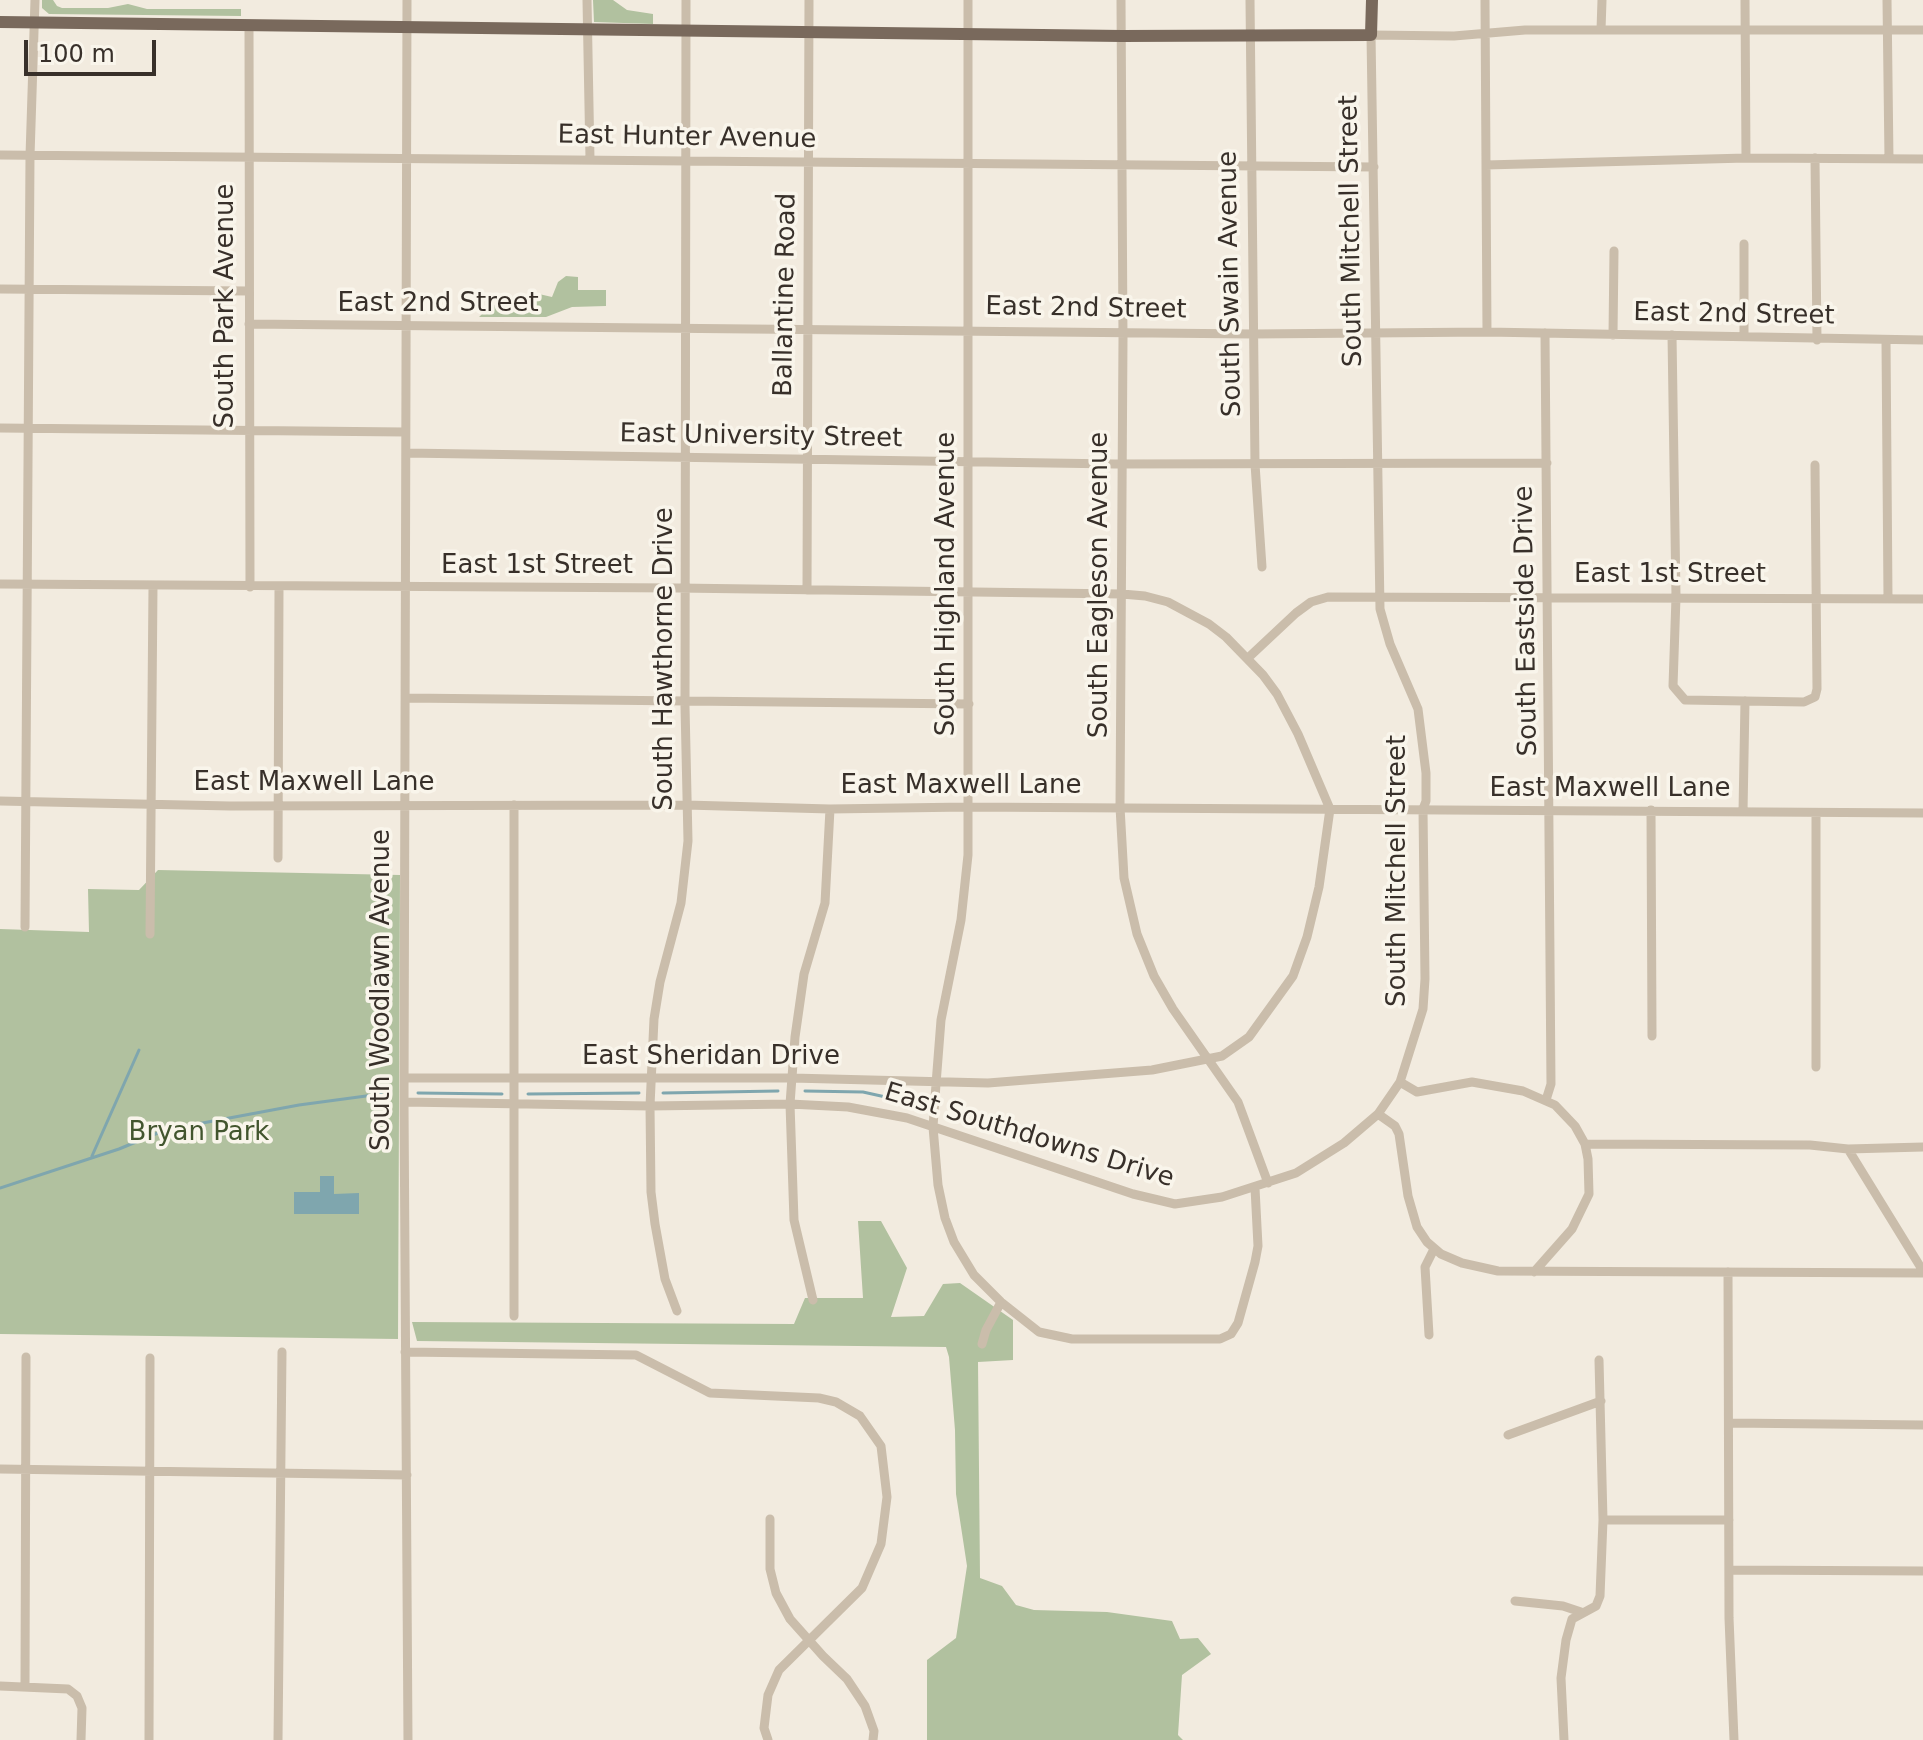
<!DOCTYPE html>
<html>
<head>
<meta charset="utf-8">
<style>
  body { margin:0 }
  #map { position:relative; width:1923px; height:1740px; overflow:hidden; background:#f2ebdf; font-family:"DejaVu Sans",sans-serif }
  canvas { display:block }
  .scale { position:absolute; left:24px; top:40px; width:132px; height:36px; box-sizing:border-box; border:4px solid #38302a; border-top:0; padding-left:10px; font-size:24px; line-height:28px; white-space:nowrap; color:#38302a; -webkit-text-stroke:6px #f9f5eb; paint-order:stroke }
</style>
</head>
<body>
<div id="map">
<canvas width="1923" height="1740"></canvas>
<div class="scale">100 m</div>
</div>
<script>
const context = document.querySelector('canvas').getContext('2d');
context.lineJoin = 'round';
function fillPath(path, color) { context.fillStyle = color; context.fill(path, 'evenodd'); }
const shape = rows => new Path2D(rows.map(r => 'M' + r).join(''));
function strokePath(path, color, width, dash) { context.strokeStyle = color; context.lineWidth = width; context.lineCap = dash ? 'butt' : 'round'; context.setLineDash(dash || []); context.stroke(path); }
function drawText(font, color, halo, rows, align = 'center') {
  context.font = font + ' "DejaVu Sans",sans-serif'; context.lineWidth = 7; context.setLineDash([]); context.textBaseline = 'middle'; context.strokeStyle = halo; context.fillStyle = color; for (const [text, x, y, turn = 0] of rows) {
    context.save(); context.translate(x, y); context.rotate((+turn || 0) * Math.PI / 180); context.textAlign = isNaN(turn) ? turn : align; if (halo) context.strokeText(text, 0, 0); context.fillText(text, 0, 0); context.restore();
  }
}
fillPath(shape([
  [42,0,53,0,57,6,62,8,108,8,128,4,147,9,241,9,241,16,49,14,42,8],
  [593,0,613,0,627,10,653,14,653,24,594,22],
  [566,276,578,277,578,290,606,290,606,306,572,307,546,317,479,317,488,308,514,296,539,294,552,297,558,282],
  [158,870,400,875,398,1339,0,1334,0,929,89,932,88,889,139,890],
  [858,1221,881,1221,907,1268,891,1317,924,1316,943,1284,960,1283,1013,1320,1013,1360,978,1362,980,1578,1002,1586,1016,1605,1034,1610,1107,1612,1172,1621,1180,1639,1198,1638,1211,1654,1182,1675,1178,1735,1183,1740,927,1740,927,1660,956,1638,967,1566,956,1494,955,1430,949,1357,946,1347,417,1341,412,1322,794,1324,805,1298,863,1298]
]), '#b1c19f');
fillPath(shape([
  [320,1176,334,1176,334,1194,359,1193,359,1214,294,1214,294,1192,320,1192]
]), '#7fa6ae');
strokePath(shape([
  [805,1091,863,1092,917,1104],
  [418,1093,502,1094],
  [663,1093,778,1091],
  [528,1094,639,1093],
  [92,1156,139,1050],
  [0,1188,119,1149,165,1130,299,1105,381,1094]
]), '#7fa6ae', 3);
strokePath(shape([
  [407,0,404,1102,408,1740],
  [587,0,590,159],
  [968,0,968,855,961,920,941,1020,936,1084,933,1127,938,1185,945,1218,954,1242,974,1275,1001,1302,1039,1332,1072,1339,1220,1339,1231,1334,1238,1323,1255,1262,1258,1246,1255,1188],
  [1121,0,1123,338,1120,807,1124,878,1137,934,1154,976,1173,1009,1238,1102,1268,1183],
  [1250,0,1255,464,1262,567],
  [1485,0,1487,332],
  [1745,0,1746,158],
  [1887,0,1889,159],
  [249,26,250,587],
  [1601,30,1602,0],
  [1923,30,1525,30,1454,36,1371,35,1380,609,1390,644,1418,709,1426,773,1426,801,1423,809,1425,979,1423,1009,1400,1082,1378,1114,1395,1126,1399,1134,1408,1196,1417,1227,1427,1242,1441,1254,1462,1263,1498,1271,1923,1273],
  [0,155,1374,167],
  [1815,158,1817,340],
  [1486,165,1746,158,1923,159],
  [1744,244,1744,336],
  [0,289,249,291],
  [249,324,1253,334,1487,332,1923,340],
  [1545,333,1551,1084,1546,1100],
  [1613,335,1614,251],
  [1672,335,1676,597,1673,686,1685,700,1804,702,1815,697,1817,689,1815,465],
  [1886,341,1888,599],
  [0,428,405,432],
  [406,453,1115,464,1547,463],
  [0,584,678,588,1122,594,1145,596,1168,602,1209,624,1226,637,1263,675,1277,694,1298,734,1330,809,1319,887,1307,937,1293,976,1249,1037,1222,1056,1152,1070,988,1083,792,1078,405,1078],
  [807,590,809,0],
  [1248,658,1296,613,1311,602,1328,597,1923,599],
  [406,698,969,704],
  [0,801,230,806,686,805,830,809,967,807,1923,813],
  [1651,810,1652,1036],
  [1743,812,1745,701],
  [278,858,279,587],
  [25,927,30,156,35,0],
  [150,934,153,586],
  [1816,1067,1816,813],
  [1400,1082,1417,1092,1472,1082,1523,1091,1555,1105,1575,1126,1585,1144,1588,1159,1589,1194,1572,1229,1534,1272],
  [404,1102,650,1106,790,1104,848,1107,907,1118,1133,1194,1175,1204,1222,1197,1296,1173,1344,1143,1378,1114],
  [1585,1144,1810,1145,1848,1149,1923,1147],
  [1848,1149,1923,1271],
  [1728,1272,1729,1618,1734,1740],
  [813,1300,794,1220,790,1104,795,1037,804,974,825,903,830,809],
  [677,1311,665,1279,655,1224,651,1192,650,1106,654,1019,660,982,681,903,688,841,685,706,686,0],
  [514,1316,514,805],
  [1429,1335,1425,1267,1434,1249],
  [982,1344,986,1330,1001,1302],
  [405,1352,636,1355,710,1393,819,1398,836,1402,860,1416,881,1446,887,1497,881,1544,862,1588,779,1670,768,1695,764,1728,768,1740],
  [1729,1423,1923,1425],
  [1508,1435,1601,1401],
  [0,1469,407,1475],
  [770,1519,770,1569,776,1593,790,1619,823,1656,847,1679,865,1706,874,1731,873,1740],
  [1603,1520,1729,1520],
  [1729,1570,1923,1571],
  [1515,1601,1563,1606,1581,1612],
  [0,1686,68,1689,77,1696,82,1708,81,1740],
  [25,1686,26,1357],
  [149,1740,150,1358],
  [278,1740,282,1352],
  [1564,1740,1561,1678,1566,1640,1572,1619,1596,1606,1600,1596,1603,1520,1599,1360]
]), '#cabdab', 9);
strokePath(shape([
  [0,22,1122,36,1371,35,1372,0]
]), '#79695c', 12);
drawText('26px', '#38302a', '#f9f5eb', [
  ["East Hunter Avenue",687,138,1],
  ["South Mitchell Street",1352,231,-91],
  ["South Swain Avenue",1231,284,-91],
  ["Ballantine Road",786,295,-89],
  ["East 2nd Street",438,304],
  ["South Park Avenue",226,306,-90],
  ["East 2nd Street",1086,309,1],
  ["East 2nd Street",1734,315,1],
  ["East University Street",761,437,1],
  ["East 1st Street",537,566],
  ["East 1st Street",1670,575],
  ["South Highland Avenue",947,584,-90],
  ["South Eagleson Avenue",1100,585,-90],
  ["South Eastside Drive",1527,621,-91],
  ["South Hawthorne Drive",665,659,-90],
  ["East Maxwell Lane",314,783],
  ["East Maxwell Lane",961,786],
  ["East Maxwell Lane",1610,789],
  ["South Mitchell Street",1398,871,-90],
  ["South Woodlawn Avenue",382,990,-90],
  ["East Sheridan Drive",711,1057],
  ["East Southdowns Drive",1029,1136,17]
]);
drawText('26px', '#42552e', '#f9f5eb', [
  ["Bryan Park",199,1133]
]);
</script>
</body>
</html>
